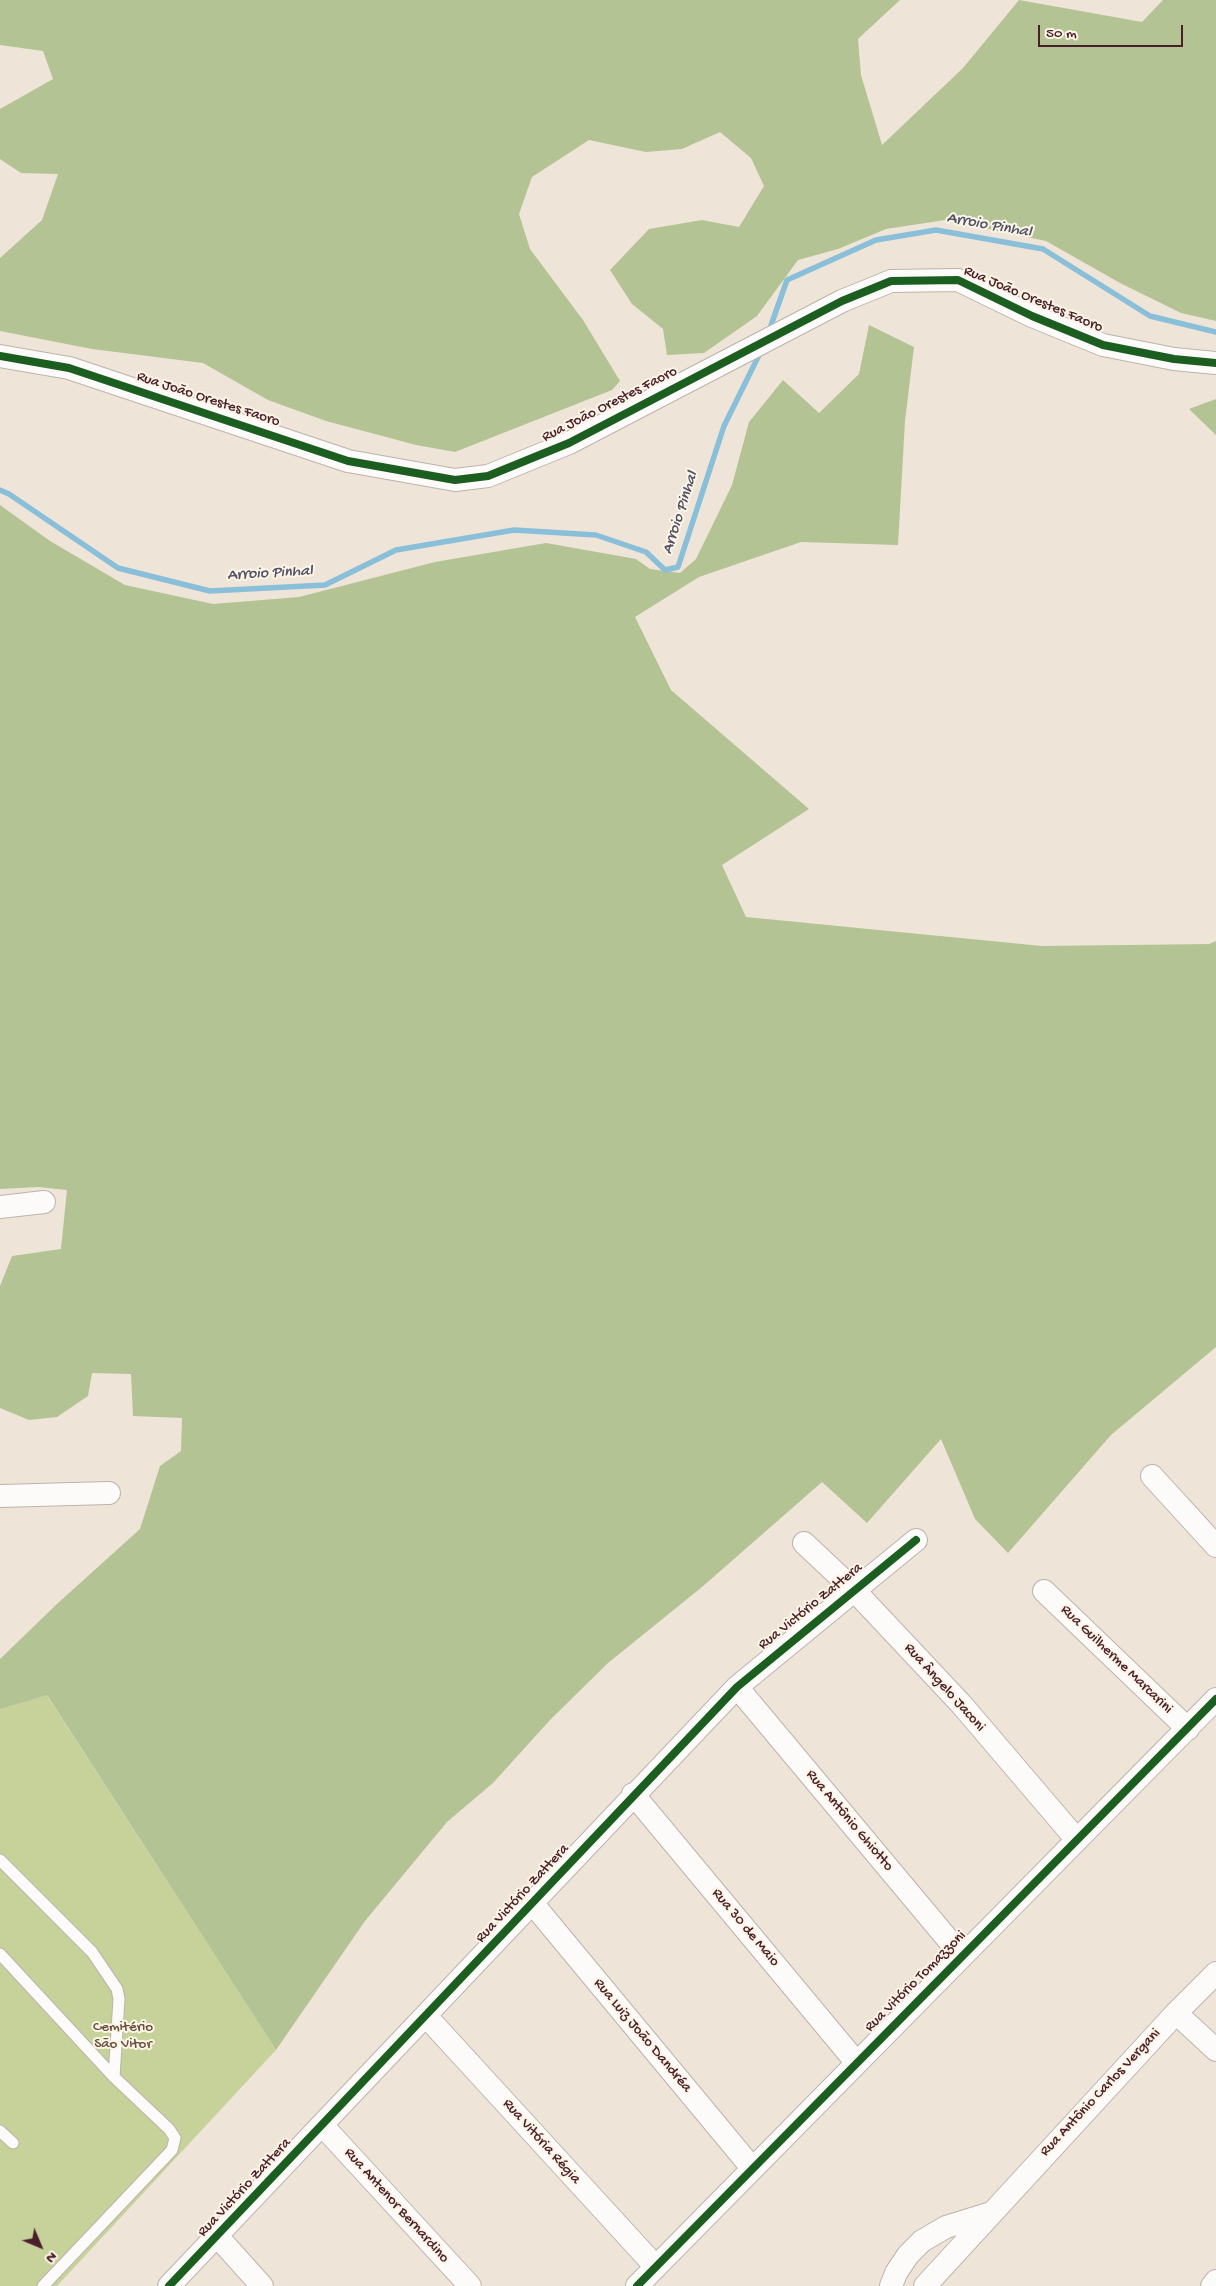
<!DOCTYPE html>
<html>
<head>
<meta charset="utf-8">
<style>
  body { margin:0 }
  #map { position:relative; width:1216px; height:2286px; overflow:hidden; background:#eee5d8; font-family:"Gochi Hand",sans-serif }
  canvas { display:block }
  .north { position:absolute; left:15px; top:2221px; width:50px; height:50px; -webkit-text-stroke:4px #fcf5e5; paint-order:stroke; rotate:135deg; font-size:14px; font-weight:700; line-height:20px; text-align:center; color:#4a1f2b }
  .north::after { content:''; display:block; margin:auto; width:18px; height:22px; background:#4a1f2b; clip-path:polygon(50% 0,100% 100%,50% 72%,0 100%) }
  .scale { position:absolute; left:1038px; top:25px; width:145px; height:22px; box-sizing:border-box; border:2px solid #4a1f2b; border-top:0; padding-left:6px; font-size:15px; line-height:18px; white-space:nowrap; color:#4a1f2b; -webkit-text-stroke:4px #fcf5e5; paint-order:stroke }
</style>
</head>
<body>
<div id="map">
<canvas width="1216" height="2286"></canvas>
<div class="north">N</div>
<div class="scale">50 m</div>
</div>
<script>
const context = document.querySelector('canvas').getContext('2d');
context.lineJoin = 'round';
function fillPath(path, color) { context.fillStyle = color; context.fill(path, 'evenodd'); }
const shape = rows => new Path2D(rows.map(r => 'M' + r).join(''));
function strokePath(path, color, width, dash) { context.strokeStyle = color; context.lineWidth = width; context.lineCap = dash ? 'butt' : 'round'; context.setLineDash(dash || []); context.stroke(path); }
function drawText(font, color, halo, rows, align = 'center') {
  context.font = font + ' "Gochi Hand",sans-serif'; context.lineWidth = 4; context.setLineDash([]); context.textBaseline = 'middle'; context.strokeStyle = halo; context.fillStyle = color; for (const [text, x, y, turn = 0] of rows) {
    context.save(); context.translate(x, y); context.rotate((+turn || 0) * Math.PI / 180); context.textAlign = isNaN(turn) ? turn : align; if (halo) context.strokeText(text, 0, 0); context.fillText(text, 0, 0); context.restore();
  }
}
fillPath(shape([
  [46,1694,276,2050,57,2286,0,2286,0,1709]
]), '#c6d29a');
fillPath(shape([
  [0,0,900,0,858,39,861,75,882,145,963,68,1019,0,1142,22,1163,0,1216,0,1216,321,1181,313,1120,283,1046,241,945,220,886,229,838,249,798,260,757,316,704,353,667,355,663,329,632,304,610,270,649,229,702,220,739,227,764,186,751,158,720,132,682,149,646,152,589,140,532,177,519,214,530,249,583,320,620,381,612,390,455,452,416,445,326,421,268,400,203,363,92,349,0,331,0,258,42,220,58,174,21,173,0,159,0,109,53,79,43,51,0,45],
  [869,325,914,347,905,421,898,545,801,542,699,577,635,617,671,690,809,809,722,865,746,917,1042,946,1209,944,1216,941,1216,1347,1111,1435,1008,1553,975,1519,941,1439,867,1523,822,1482,702,1587,608,1663,550,1720,493,1783,447,1822,365,1921,276,2050,47,1695,0,1709,0,1659,58,1603,140,1529,160,1466,181,1451,182,1418,133,1416,131,1374,92,1373,88,1396,57,1417,29,1420,0,1408,0,1286,12,1256,61,1249,67,1190,38,1187,0,1189,0,505,50,541,125,585,213,604,299,597,435,562,546,543,636,559,650,569,680,573,696,559,732,485,749,422,783,380,819,413,859,374],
  [1216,399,1216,435,1189,409]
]), '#b4c394');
strokePath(shape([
  [769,331,787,280,876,240,936,230,1043,249,1150,316,1216,332],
  [0,490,9,494,118,568,210,591,325,585,396,550,514,530,596,535,646,552,665,570,678,567,724,426,762,349]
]), '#8abfd9', 5.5);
const service = shape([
  [0,1860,92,1952,117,1989,119,1999,114,2077],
  [0,1954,114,2077,169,2129,175,2138,172,2150,43,2286],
  [0,2131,13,2143]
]);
const minor = shape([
  [0,356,69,368,348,461,455,480,488,476,569,443,842,301,891,281,958,280,1032,316,1103,345,1174,359,1216,363],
  [0,1207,44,1202],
  [1152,1476,1216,1546],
  [0,1496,109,1493],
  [804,1543,854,1590,962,1705,1077,1840],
  [1044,1591,1188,1729],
  [737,1687,961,1955],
  [633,1794,856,2062],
  [533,1904,752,2168],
  [1176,2013,1216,2050],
  [426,2016,656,2267],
  [323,2126,470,2286],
  [218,2237,262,2286],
  [169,2286,737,1687,916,1540],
  [637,2286,1216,1699],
  [891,2286,896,2273,908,2255,922,2241,946,2227,988,2214],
  [925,2286,1176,2013,1216,1973],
  [1212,2286,1216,2281]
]);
strokePath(service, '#bdb3ac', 13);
strokePath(minor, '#bdb3ac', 24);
strokePath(service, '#fcfbf9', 11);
strokePath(minor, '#fcfbf9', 22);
strokePath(shape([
  [0,356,69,368,348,461,455,480,488,476,569,443,842,301,891,281,958,280,1032,316,1103,345,1174,359,1216,363],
  [169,2286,737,1687,916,1540],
  [637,2286,1216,1699]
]), '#1b5e20', 8);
drawText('15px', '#4a1f2b', '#fcf5e5', [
  ["Rua João Orestes Faoro",1033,300,23],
  ["Rua João Orestes Faoro",208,400,18],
  ["Rua João Orestes Faoro",610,405,-27],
  ["Rua Victório Zattera",811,1607,-39],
  ["Rua Guilherme Marcarini",1116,1660,44],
  ["Rua Ângelo Jaconi",944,1688,48],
  ["Rua Antônio Ghiotto",849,1821,50],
  ["Rua Victório Zattera",523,1894,-47],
  ["Rua 30 de Maio",745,1928,50],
  ["Rua Vitório Tomazzoni",916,1982,-45],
  ["Rua Luiz João Dandréa",642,2036,50],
  ["Rua Antônio Carlos Vergani",1101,2093,-47],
  ["Rua Vitória Régia",541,2142,48],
  ["Rua Victório Zattera",245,2188,-47],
  ["Rua Antenor Bernardino",396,2206,48]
]);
drawText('15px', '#66503d', '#fcf5e5', [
  ["Cemitério",123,2028],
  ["São Vitor",123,2045]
]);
drawText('italic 16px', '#515168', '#fcf5e5', [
  ["Arroio Pinhal",989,226,10],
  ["Arroio Pinhal",681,513,-72],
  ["Arroio Pinhal",270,574,-3]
]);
</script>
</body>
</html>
